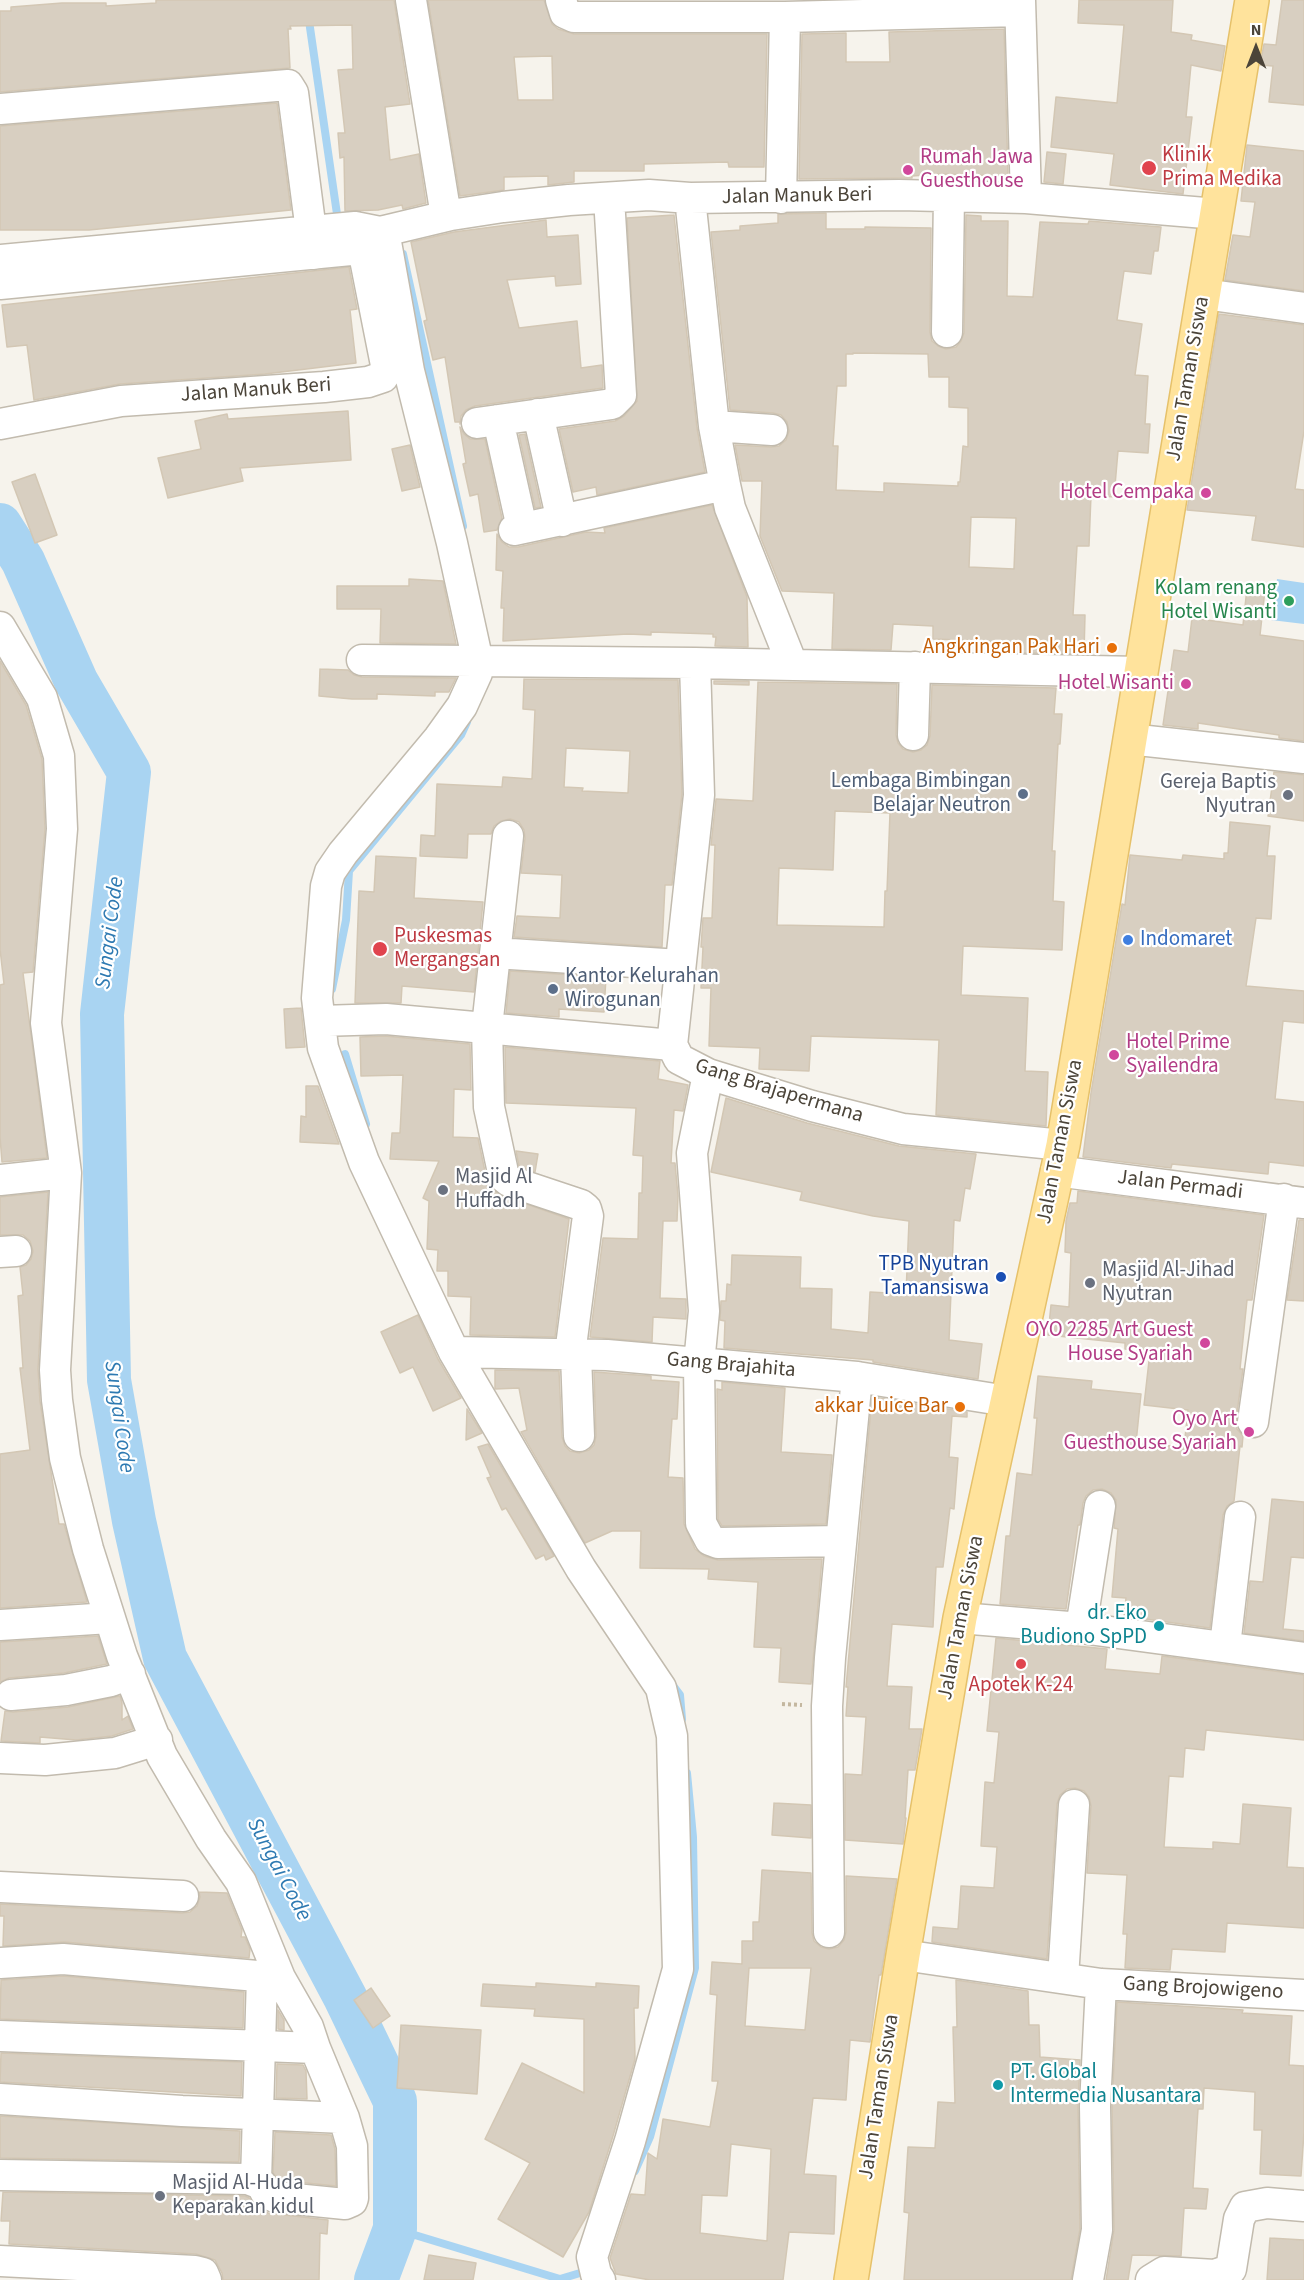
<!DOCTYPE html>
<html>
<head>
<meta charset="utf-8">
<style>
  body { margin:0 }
  #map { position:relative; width:1304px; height:2280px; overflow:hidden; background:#f6f3ec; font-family:"Source Sans 3",sans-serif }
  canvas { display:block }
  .north { position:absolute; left:1226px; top:18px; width:60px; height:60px; -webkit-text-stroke:4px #fff; paint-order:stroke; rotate:0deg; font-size:16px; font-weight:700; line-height:24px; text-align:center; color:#4b4439 }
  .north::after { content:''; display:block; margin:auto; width:21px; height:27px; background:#4b4439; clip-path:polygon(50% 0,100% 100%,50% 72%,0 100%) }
</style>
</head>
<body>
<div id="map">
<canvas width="1304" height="2280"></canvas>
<div class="north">N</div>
</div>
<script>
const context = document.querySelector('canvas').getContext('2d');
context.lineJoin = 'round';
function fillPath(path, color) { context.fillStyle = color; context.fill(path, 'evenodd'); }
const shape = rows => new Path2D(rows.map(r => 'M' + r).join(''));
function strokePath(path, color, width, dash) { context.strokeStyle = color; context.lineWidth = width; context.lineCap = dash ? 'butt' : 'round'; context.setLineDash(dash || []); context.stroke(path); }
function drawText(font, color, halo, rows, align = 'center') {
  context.font = font + ' "Source Sans 3",sans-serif'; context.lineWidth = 4.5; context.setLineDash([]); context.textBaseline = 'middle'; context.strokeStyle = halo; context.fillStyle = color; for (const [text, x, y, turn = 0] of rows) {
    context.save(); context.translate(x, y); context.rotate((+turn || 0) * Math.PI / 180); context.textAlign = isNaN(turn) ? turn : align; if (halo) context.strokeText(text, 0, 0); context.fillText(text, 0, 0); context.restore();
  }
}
fillPath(shape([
  [1277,579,1304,583,1304,624,1271,620]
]), '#a9d4f2');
strokePath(shape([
  [306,0,338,221],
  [403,254,463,526],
  [332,989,346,920,349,871,461,735,467,722],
  [345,1054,366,1124],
  [671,1683,680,1695,682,1719],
  [635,2171,650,2137,695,1968,693,1837,687,1773],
  [395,2229,560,2279,580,2273]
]), '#a9d4f2', 8);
strokePath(shape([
  [0,525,23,561,76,681,129,772,102,1014,109,1380,134,1521,165,1658,345,1997,395,2101,395,2229,376,2280]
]), '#a9d4f2', 44);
const building = shape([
  [156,0,394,0,410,104,385,107,390,160,419,154,426,203,403,209,402,205,378,210,345,211,344,157,340,158,338,133,345,133,338,70,353,69,352,25,290,26,291,29,288,29,290,68,0,92,0,11,11,11,11,7,62,3,106,3,106,6,156,3,156,0],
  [428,0,544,0,552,24,558,29,574,34,767,34,764,167,729,167,728,162,644,164,644,171,574,171,574,182,548,185,548,176,504,177,504,190,460,196,428,0],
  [552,56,553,100,518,100,514,57,552,56],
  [1079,0,1173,0,1171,32,1192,35,1191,40,1225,46,1221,71,1191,65,1186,117,1192,117,1183,194,1110,185,1114,154,1051,147,1056,97,1117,103,1124,25,1078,23,1079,0],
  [1282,0,1304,0,1304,105,1269,102,1273,66,1260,65,1264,44,1276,45,1282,0],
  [1004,29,1008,176,940,174,912,176,912,178,799,179,802,34,846,33,846,62,890,62,889,32,1004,29],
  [277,103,291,210,89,230,0,230,0,126,277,103],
  [1247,145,1304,151,1304,291,1225,280,1233,235,1250,237,1255,202,1241,201,1247,145],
  [1047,152,1066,154,1063,184,1044,182,1047,152],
  [826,213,826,229,865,229,865,227,931,228,930,332,932,341,938,346,946,349,956,347,961,341,964,333,966,215,981,216,981,221,1008,221,1007,296,1033,297,1040,222,1088,224,1089,221,1161,227,1158,251,1154,251,1151,274,1124,271,1117,320,1142,324,1135,375,1148,376,1145,424,1150,424,1148,453,1118,451,1114,497,1091,495,1089,546,1077,546,1073,615,1085,615,1084,654,989,652,990,641,933,639,933,626,893,624,891,650,832,649,834,593,782,591,760,536,762,481,742,481,735,445,771,447,779,446,786,440,789,431,787,422,781,415,773,413,730,410,711,232,740,230,740,226,778,223,778,214,826,213],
  [853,353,928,354,929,377,949,377,949,407,968,408,968,447,963,446,960,482,958,482,958,486,884,483,884,492,836,490,838,446,833,446,837,386,846,386,846,354,853,354,853,353],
  [971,517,1016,518,1014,569,969,567,971,517],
  [674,215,697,428,705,472,597,495,596,487,573,492,559,429,615,421,624,416,637,401,627,218,674,215],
  [546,220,547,237,578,235,581,284,556,286,555,276,507,280,519,328,577,321,581,368,602,365,603,388,475,406,466,410,461,416,460,424,460,422,455,422,445,357,433,360,424,321,427,320,411,242,454,232,546,220],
  [349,267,357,309,350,310,356,363,265,374,120,384,34,400,27,345,7,347,2,305,349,267],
  [1219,314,1304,325,1304,431,1295,489,1304,490,1304,547,1252,540,1256,516,1187,510,1219,314],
  [348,411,351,460,240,468,243,481,168,498,158,458,201,449,195,421,227,414,228,419,348,411],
  [460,427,464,434,470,439,485,439,502,518,497,530,484,532,478,494,470,496,463,464,466,463,460,427],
  [525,434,541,507,535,508,519,435,525,434],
  [410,445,420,487,402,491,392,449,410,445],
  [35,474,57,535,35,543,12,482,35,474],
  [712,505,747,597,748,647,715,646,716,637,713,637,713,634,651,632,651,635,628,634,503,641,504,608,501,608,503,571,496,570,497,534,502,542,509,547,518,547,586,532,605,533,604,528,712,505],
  [409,579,443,581,456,644,380,643,381,609,337,609,337,586,409,586,409,579],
  [1247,588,1265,590,1260,635,1304,641,1304,741,1279,738,1279,735,1198,723,1198,729,1163,725,1174,650,1188,652,1192,618,1243,625,1247,588],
  [0,661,26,705,42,759,45,829,33,972,23,973,47,1158,2,1162,0,1137,0,985,4,984,0,949,0,661],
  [320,669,348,670,354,675,362,677,456,678,449,692,435,692,435,696,377,694,377,699,352,699,319,696,320,669],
  [524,679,678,680,682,794,672,885,665,885,662,947,514,937,517,916,560,918,562,875,521,873,525,838,524,830,519,822,510,819,501,821,494,826,491,834,468,834,467,858,420,856,421,835,435,836,437,784,502,787,503,777,532,779,535,710,523,709,524,679],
  [566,748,630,751,628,793,582,791,583,788,564,787,566,748],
  [714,681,749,681,749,685,714,684,714,681],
  [758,682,897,684,896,735,898,743,903,749,913,752,921,750,927,745,930,736,932,685,1056,688,1054,714,1062,714,1060,744,1058,744,1052,851,1055,851,1053,901,1064,902,1062,950,963,946,961,995,1028,998,1025,1071,1048,1072,1046,1126,936,1115,939,1040,811,1036,809,1071,759,1069,760,1048,709,1046,711,988,701,988,703,947,701,947,703,918,712,918,715,845,711,845,716,799,753,801,758,682],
  [835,811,890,813,887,891,885,891,884,927,777,925,779,868,833,870,835,811],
  [1274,772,1304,775,1304,821,1268,816,1274,772],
  [1230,822,1270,826,1267,856,1275,856,1271,919,1256,918,1246,986,1304,991,1304,1023,1283,1021,1275,1099,1304,1102,1304,1166,1269,1162,1268,1174,1172,1164,1171,1168,1083,1157,1091,1093,1122,904,1125,905,1130,855,1182,860,1183,855,1224,859,1224,853,1228,853,1230,822],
  [376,856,416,858,414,898,483,902,474,992,402,986,401,1003,355,1003,359,891,374,892,376,856],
  [510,971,606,977,604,1012,559,1009,559,1017,506,1013,510,971],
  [301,1008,305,1047,286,1048,284,1009,301,1008],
  [385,1036,470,1044,471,1090,454,1089,453,1137,478,1138,487,1181,498,1194,569,1219,555,1337,470,1335,471,1297,448,1296,448,1271,437,1271,438,1250,427,1249,429,1201,423,1198,439,1161,390,1159,392,1133,400,1133,403,1075,361,1076,360,1037,385,1036],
  [505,1047,660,1061,658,1079,688,1085,683,1111,674,1110,671,1163,675,1163,678,1196,677,1221,663,1221,660,1298,686,1299,686,1319,653,1317,652,1342,590,1337,603,1238,638,1239,639,1193,642,1193,643,1156,633,1155,636,1108,506,1103,505,1047],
  [306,1086,318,1086,339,1144,300,1142,301,1116,306,1117,306,1086],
  [726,1098,807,1123,899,1146,976,1154,970,1189,965,1188,960,1221,954,1220,949,1340,982,1344,978,1379,873,1362,873,1360,724,1348,725,1321,720,1320,721,1301,726,1301,727,1284,731,1285,732,1255,801,1257,800,1288,832,1289,831,1329,868,1333,870,1292,906,1294,909,1221,873,1216,800,1200,802,1192,711,1172,726,1098],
  [516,1151,538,1154,535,1172,519,1166,516,1151],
  [1078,1191,1264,1215,1252,1300,1247,1300,1240,1369,1243,1369,1236,1420,1237,1429,1243,1436,1242,1447,1240,1446,1234,1501,1227,1506,1223,1515,1210,1628,1124,1616,1126,1598,1112,1597,1118,1529,1114,1528,1116,1500,1111,1493,1102,1489,1093,1490,1086,1496,1083,1503,1080,1525,1078,1525,1066,1609,1000,1604,1006,1536,1010,1536,1017,1473,1032,1475,1037,1418,1034,1418,1038,1376,1092,1381,1091,1389,1141,1394,1136,1443,1184,1447,1188,1410,1144,1405,1150,1352,1125,1349,1125,1343,1048,1335,1051,1305,1069,1307,1071,1253,1065,1252,1066,1221,1070,1203,1077,1203,1078,1191],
  [48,1192,38,1369,40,1401,59,1524,64,1524,87,1602,0,1608,0,1454,30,1450,20,1368,23,1368,18,1296,23,1295,20,1267,26,1265,31,1259,33,1251,30,1241,23,1235,0,1235,0,1197,48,1192],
  [1299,1220,1304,1220,1304,1301,1287,1300,1299,1220],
  [418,1315,438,1359,461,1398,433,1411,413,1367,400,1373,381,1332,418,1315],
  [495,1370,559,1371,562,1437,565,1446,570,1451,579,1453,589,1450,594,1445,596,1436,594,1372,651,1376,651,1380,679,1382,677,1419,672,1419,668,1477,683,1478,684,1524,695,1549,704,1556,718,1560,822,1559,811,1684,779,1682,781,1648,754,1647,758,1582,708,1579,709,1569,640,1568,641,1531,612,1531,585,1543,521,1432,527,1430,519,1388,495,1389,495,1370],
  [722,1382,785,1388,781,1452,832,1455,826,1524,722,1526,718,1519,717,1389,722,1390,722,1382],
  [872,1397,967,1412,967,1417,952,1416,949,1457,958,1458,954,1509,950,1508,943,1567,936,1567,933,1627,892,1624,887,1686,912,1687,909,1729,922,1729,915,1770,908,1770,905,1818,906,1818,903,1844,845,1840,845,1774,862,1775,866,1717,846,1716,848,1687,846,1687,872,1397],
  [467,1409,482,1433,466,1440,467,1409],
  [488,1444,554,1556,546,1560,544,1555,536,1559,506,1508,502,1510,487,1478,491,1477,478,1447,488,1444],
  [1272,1499,1304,1502,1304,1558,1291,1557,1283,1629,1304,1631,1304,1641,1244,1633,1250,1581,1263,1582,1272,1499],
  [98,1636,107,1664,64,1673,9,1678,0,1682,0,1642,98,1636],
  [996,1638,1107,1649,1105,1669,1160,1674,1162,1656,1304,1675,1304,1740,1206,1730,1204,1750,1185,1748,1183,1777,1169,1776,1164,1847,1213,1849,1213,1842,1240,1844,1243,1804,1291,1808,1287,1867,1304,1868,1304,1928,1227,1923,1225,1952,1172,1949,1170,1970,1125,1968,1127,1934,1123,1934,1127,1875,1087,1873,1091,1806,1089,1797,1084,1791,1075,1788,1067,1789,1060,1795,1057,1804,1047,1959,932,1942,933,1927,958,1929,961,1886,994,1888,997,1847,981,1846,985,1782,994,1783,999,1732,987,1731,996,1638],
  [120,1696,122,1703,122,1720,128,1716,133,1729,112,1736,76,1740,40,1737,40,1743,1,1741,5,1711,13,1712,68,1707,120,1696],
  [774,1803,811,1805,811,1838,772,1835,774,1803],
  [762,1870,811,1873,812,1933,814,1941,821,1947,829,1949,838,1947,844,1940,846,1932,846,1876,897,1879,881,1975,879,1975,870,2042,850,2040,846,2100,813,2098,804,2174,836,2176,834,2234,789,2232,783,2280,650,2280,616,2274,610,2258,631,2194,645,2195,648,2153,657,2159,663,2119,710,2127,718,2081,712,2081,717,1995,710,1994,712,1962,742,1964,742,1941,753,1941,753,1922,759,1922,762,1870],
  [749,1968,811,1968,805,2030,745,2026,749,1968],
  [731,2144,771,2149,767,2241,700,2233,702,2195,727,2196,731,2144],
  [199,1892,227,1893,242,1930,241,1937,245,1937,250,1949,249,1958,64,1942,3,1946,4,1916,0,1916,0,1904,182,1913,190,1912,197,1906,200,1897,199,1892],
  [63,1976,244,1992,243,2028,0,2019,1,1980,63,1976],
  [956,1980,1028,1991,1029,2025,1039,2025,1040,2057,1080,2060,1078,2106,1080,2229,1071,2280,904,2280,909,2213,904,2212,908,2147,935,2148,938,2102,955,2103,953,2027,957,2027,956,1980],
  [536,1983,596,1987,596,1983,639,1986,638,2008,634,2008,635,2059,613,2136,589,2212,563,2257,498,2219,530,2163,485,2139,522,2063,584,2093,584,2019,534,2016,535,2009,481,2006,483,1984,536,1987,536,1983],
  [371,1988,390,2016,373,2028,354,2000,371,1988],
  [1117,2002,1243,2010,1242,2013,1292,2016,1289,2065,1304,2066,1304,2132,1301,2176,1260,2174,1262,2130,1254,2130,1255,2092,1204,2088,1203,2109,1198,2109,1193,2188,1208,2189,1206,2209,1184,2208,1181,2256,1132,2255,1128,2280,1106,2280,1114,2230,1112,2106,1117,2002],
  [278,2010,284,2020,284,2030,278,2029,278,2010],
  [401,2025,481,2030,477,2094,397,2088,401,2025],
  [1,2053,242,2062,241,2096,0,2082,1,2053],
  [277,2064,303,2065,306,2071,307,2099,276,2098,277,2064],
  [0,2116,240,2131,239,2162,0,2158,0,2116],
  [275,2132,331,2135,335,2149,336,2186,278,2180,273,2173,275,2132],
  [3,2192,245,2196,249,2198,258,2208,268,2213,328,2220,327,2234,320,2233,319,2280,223,2280,222,2273,215,2260,196,2254,9,2244,10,2221,1,2221,3,2192],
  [1270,2238,1304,2240,1304,2280,1267,2280,1270,2238],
  [429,2255,476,2263,473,2280,424,2280,429,2255]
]);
fillPath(building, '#d8cfc1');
strokePath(building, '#d3c7b4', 1.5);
const minor = shape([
  [411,0,446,216],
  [561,0,565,13,574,17,785,17,1020,11],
  [1020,0,1026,198],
  [0,109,288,85,293,93,314,254],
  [690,198,714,426,725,485,730,508,792,664],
  [781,198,785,17],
  [384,231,409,371,452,543,478,662,477,673,462,706,439,738,343,853,330,872,326,886,317,998,323,1048,364,1162,454,1352,581,1569,661,1688,672,1736,678,1969,630,2141,592,2257,596,2274,600,2280],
  [0,260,355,227,380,232,451,215,503,207,569,200,649,195,690,198,899,195,1026,198,1217,214],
  [0,284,361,249,377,235],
  [1204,294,1304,308],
  [947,332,949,196],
  [538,414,562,521],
  [498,420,522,528],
  [477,423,612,404,621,395,609,198],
  [0,424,121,401,324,387,368,382,383,377,386,365,363,249,356,227],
  [714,426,772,430],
  [514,530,725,485],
  [0,627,42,698,59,756,62,829,46,1023,66,1173,55,1370,57,1400,65,1458,88,1549,122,1656,162,1756,211,1839,241,1882,280,1978,308,2027,315,2048,344,2118,352,2146,353,2198,352,2201,345,2204,275,2197,266,2193,261,2184,248,2179,0,2175],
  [362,660,695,663,1140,672],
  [695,663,699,795,672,1045,679,1059,708,1074,812,1106,903,1129,1063,1145],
  [913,735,915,667],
  [1129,739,1304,758],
  [508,836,487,1027,489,1107,504,1177,509,1181,581,1205,586,1209,588,1216,570,1354],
  [495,953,680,965],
  [320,1021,386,1019,672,1045],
  [708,1074,692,1153,704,1311,699,1364,701,1523,710,1540,718,1543,841,1541],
  [1056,1171,1304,1203],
  [0,1180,66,1173],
  [0,1252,16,1251],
  [454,1352,607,1355,857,1377,1007,1401],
  [576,1355,579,1436],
  [1253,1422,1284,1199],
  [960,1618,1081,1628,1304,1658],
  [0,1625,110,1618],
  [1081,1628,1100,1506],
  [1225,1646,1240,1517],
  [11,1695,66,1690,111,1681,130,1674],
  [0,1758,45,1760,115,1753,157,1740],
  [0,1887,183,1896],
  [829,1932,827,1706,830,1658,857,1377],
  [903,1955,1101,1984,1304,1995],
  [0,1963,63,1959,280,1978],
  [1063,1978,1074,1805],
  [0,2036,315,2048],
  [0,2099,182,2111,344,2118],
  [256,2181,262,1976],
  [0,2261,195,2271,203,2273,206,2280],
  [1088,2280,1097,2230,1095,2106,1101,1984],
  [1151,2280,1164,2272,1215,2275,1231,2269,1239,2219,1245,2207,1267,2203,1304,2206]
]);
const major = shape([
  [851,2280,903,1955,960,1618,1063,1145,1252,0]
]);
strokePath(minor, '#c2bbae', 33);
strokePath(major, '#e6c16a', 36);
strokePath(shape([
  [782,1704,802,1705]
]), '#c4b79f', 4, [3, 3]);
strokePath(minor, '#fff', 30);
strokePath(major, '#ffe39c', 33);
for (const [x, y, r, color] of [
  [1149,168,8,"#e0444e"],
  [908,170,6,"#d1479c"],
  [1206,493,6,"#d1479c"],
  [1289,601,6,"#2e9e5b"],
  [1112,648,6,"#e8710a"],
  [1186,684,6,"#d1479c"],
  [1023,794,6,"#5c6f8a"],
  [1288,795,6,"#6b7280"],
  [1128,940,6,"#3f7fe0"],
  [380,949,8,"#e0444e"],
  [553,989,6,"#5c6f8a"],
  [1114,1055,6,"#d1479c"],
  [443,1190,6,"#6b7280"],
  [1001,1277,6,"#1a4fb4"],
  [1090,1283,6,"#6b7280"],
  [1205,1343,6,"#d1479c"],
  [960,1407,6,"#e8710a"],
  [1249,1432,6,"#d1479c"],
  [1159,1626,6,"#0f9aa8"],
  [1021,1664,6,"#e0444e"],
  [998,2085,6,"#0f9aa8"],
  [160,2196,6,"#6b7280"]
]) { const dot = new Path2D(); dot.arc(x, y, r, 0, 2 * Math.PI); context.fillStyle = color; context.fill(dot); strokePath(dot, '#fff', 2); }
drawText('21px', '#be3a42', '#fff', [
  ["Klinik",1162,156],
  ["Prima Medika",1162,180],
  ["Puskesmas",394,937],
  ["Mergangsan",394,961],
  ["Apotek K-24",1021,1686,"center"]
], 'left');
drawText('21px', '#b23c85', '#fff', [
  ["Rumah Jawa",920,158,"left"],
  ["Guesthouse",920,182,"left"],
  ["Hotel Cempaka",1194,493],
  ["Hotel Wisanti",1174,684],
  ["Hotel Prime",1126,1043,"left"],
  ["Syailendra",1126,1067,"left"],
  ["OYO 2285 Art Guest",1193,1331],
  ["House Syariah",1193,1355],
  ["Oyo Art",1237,1420],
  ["Guesthouse Syariah",1237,1444]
], 'right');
drawText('21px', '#4b4439', '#fff', [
  ["Jalan Manuk Beri",797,197,-1],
  ["Jalan Taman Siswa",1189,379,-80],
  ["Jalan Manuk Beri",256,391,-4],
  ["Gang Brajapermana",779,1092,17],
  ["Jalan Taman Siswa",1061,1142,-79],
  ["Jalan Permadi",1180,1186,7],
  ["Gang Brajahita",731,1366,5],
  ["Jalan Taman Siswa",962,1618,-79],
  ["Gang Brojowigeno",1203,1989,3],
  ["Jalan Taman Siswa",880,2097,-81]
]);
drawText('21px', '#27864d', '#fff', [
  ["Kolam renang",1277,589],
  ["Hotel Wisanti",1277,613]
], 'right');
drawText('21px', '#c56008', '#fff', [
  ["Angkringan Pak Hari",1100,648],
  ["akkar Juice Bar",948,1407]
], 'right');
drawText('21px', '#4e5e75', '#fff', [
  ["Lembaga Bimbingan",1011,782],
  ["Belajar Neutron",1011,806],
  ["Kantor Kelurahan",565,977,"left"],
  ["Wirogunan",565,1001,"left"]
], 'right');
drawText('21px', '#5b616d', '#fff', [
  ["Gereja Baptis",1276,783,"right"],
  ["Nyutran",1276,807,"right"],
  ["Masjid Al",455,1178],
  ["Huffadh",455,1202],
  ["Masjid Al-Jihad",1102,1271],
  ["Nyutran",1102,1295],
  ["Masjid Al-Huda",172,2184],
  ["Keparakan kidul",172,2208]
], 'left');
drawText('21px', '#366cbe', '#fff', [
  ["Indomaret",1140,940]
], 'left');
drawText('21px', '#164399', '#fff', [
  ["TPB Nyutran",989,1265],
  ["Tamansiswa",989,1289]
], 'right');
drawText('21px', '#0d838f', '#fff', [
  ["dr. Eko",1147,1614],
  ["Budiono SpPD",1147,1638],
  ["PT. Global",1010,2073,"left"],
  ["Intermedia Nusantara",1010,2097,"left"]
], 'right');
drawText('italic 22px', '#2e7ab2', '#fff', [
  ["Sungai Code",111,933,-83],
  ["Sungai Code",118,1417,82],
  ["Sungai Code",278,1870,62]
]);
</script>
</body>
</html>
